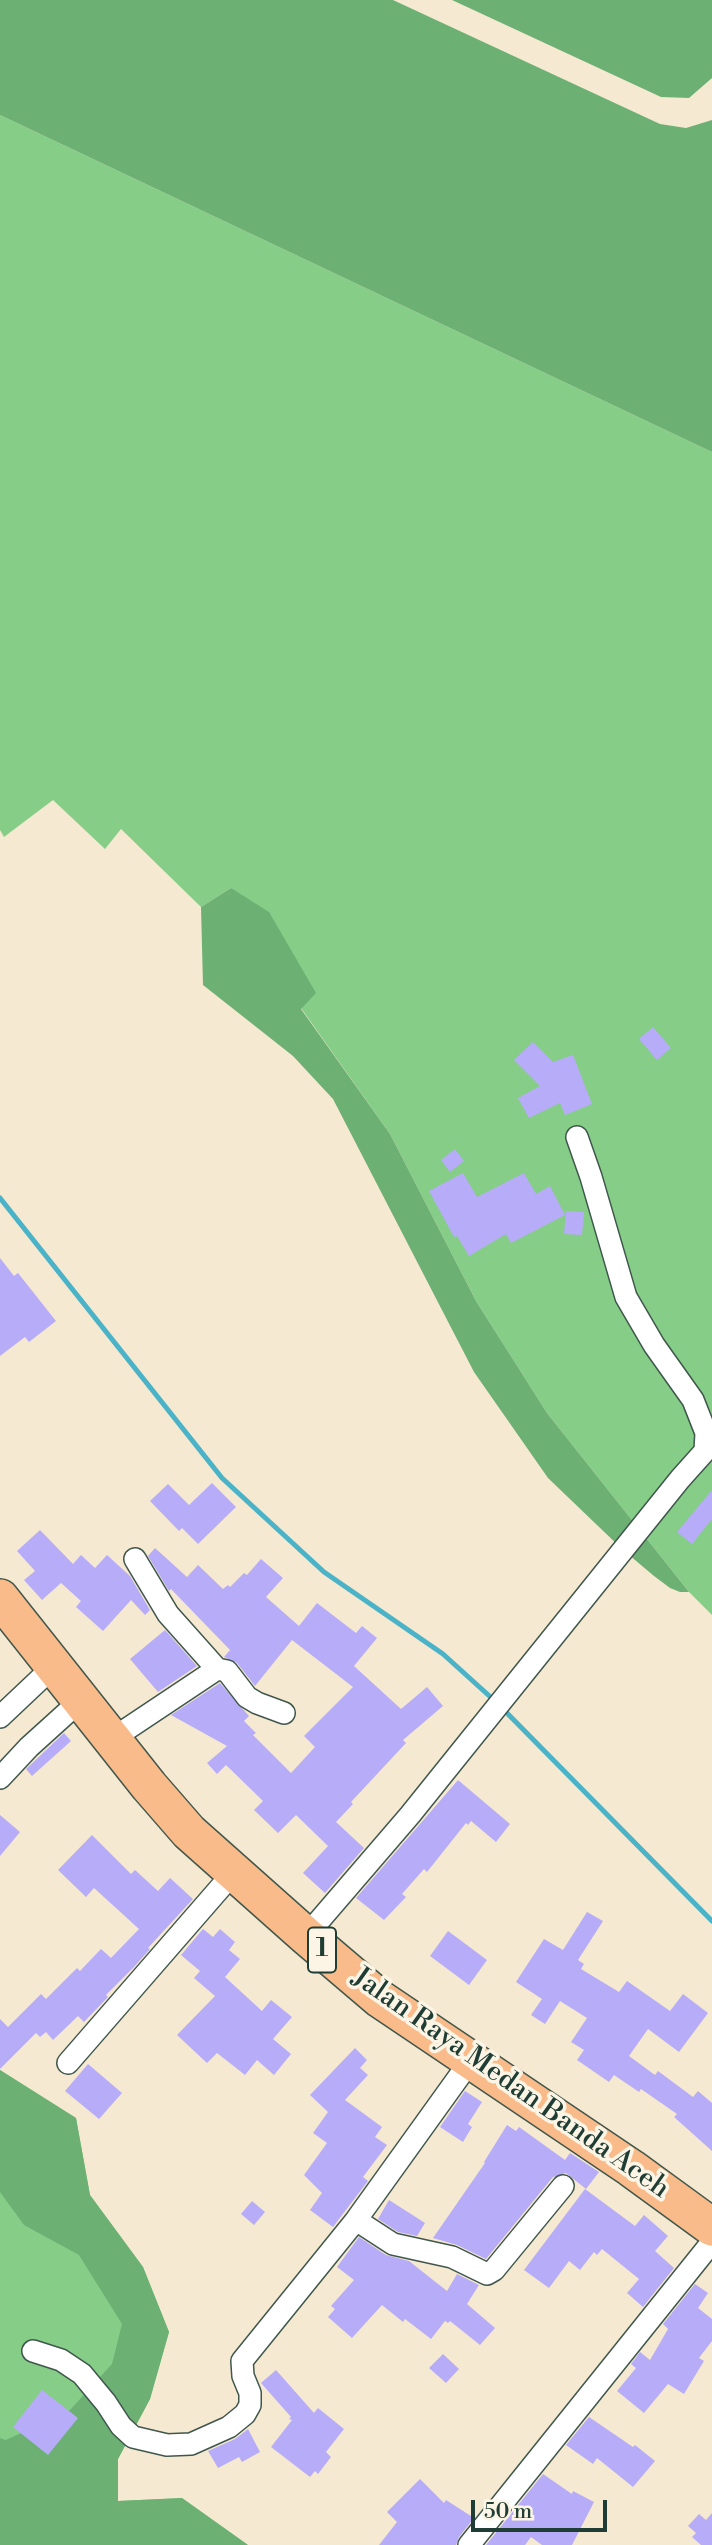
<!DOCTYPE html>
<html>
<head>
<meta charset="utf-8">
<style>
  body { margin:0 }
  #map { position:relative; width:712px; height:2545px; overflow:hidden; background:#f6e9d1; font-family:"Libre Bodoni",serif }
  canvas { display:block }
  .scale { position:absolute; left:471px; top:2500px; width:136px; height:32px; box-sizing:border-box; border:4px solid #1f3d34; border-top:0; padding-left:9px; font-size:21px; line-height:24px; white-space:nowrap; color:#1f3d34; -webkit-text-stroke:5px #fcf5e5; paint-order:stroke }
</style>
</head>
<body>
<div id="map">
<canvas width="712" height="2545"></canvas>
<div class="scale">50 m</div>
</div>
<script>
const context = document.querySelector('canvas').getContext('2d');
context.lineJoin = 'round';
function fillPath(path, color) { context.fillStyle = color; context.fill(path, 'evenodd'); }
const shape = rows => new Path2D(rows.map(r => 'M' + r).join(''));
function strokePath(path, color, width, dash) { context.strokeStyle = color; context.lineWidth = width; context.lineCap = dash ? 'butt' : 'round'; context.setLineDash(dash || []); context.stroke(path); }
function drawText(font, color, halo, rows, align = 'center') {
  context.font = font + ' "Libre Bodoni",serif'; context.lineWidth = 7; context.setLineDash([]); context.textBaseline = 'middle'; context.strokeStyle = halo; context.fillStyle = color; for (const [text, x, y, turn = 0] of rows) {
    context.save(); context.translate(x, y); context.rotate((+turn || 0) * Math.PI / 180); context.textAlign = isNaN(turn) ? turn : align; if (halo) context.strokeText(text, 0, 0); context.fillText(text, 0, 0); context.restore();
  }
}
fillPath(shape([
  [0,115,712,452,712,1615,689,1592,547,1413,476,1301,390,1134,301,1008,231,888,201,907,121,829,105,849,53,800,4,837,0,830],
  [0,2070,76,2118,90,2195,143,2267,169,2332,150,2399,118,2459,118,2501,182,2498,248,2545,0,2545]
]), '#86cd88');
fillPath(shape([
  [0,0,393,0,660,124,686,128,712,120,712,452,0,115],
  [452,0,712,0,712,78,689,98,661,97],
  [231,888,269,912,316,993,301,1009,390,1134,476,1301,547,1413,689,1592,680,1592,670,1588,654,1576,622,1549,548,1478,474,1372,333,1099,293,1056,203,985,201,907],
  [0,2070,76,2118,90,2195,143,2267,169,2332,150,2399,118,2459,118,2501,182,2498,248,2545,0,2545,0,2438,6,2440,70,2410,112,2364,122,2324,79,2255,24,2225,0,2192]
]), '#6cb074');
strokePath(shape([
  [0,1198,222,1478,324,1572,443,1654,496,1702],
  [503,1709,712,1921]
]), '#4ab3c8', 5);
fillPath(shape([
  [653,1027,671,1048,657,1060,639,1039],
  [533,1042,553,1062,573,1055,592,1104,565,1115,560,1103,529,1118,518,1098,540,1086,514,1060],
  [455,1149,464,1161,450,1172,441,1160],
  [463,1173,477,1197,524,1173,536,1194,550,1186,565,1215,511,1243,506,1234,469,1256,457,1236,454,1237,429,1191],
  [566,1211,584,1212,582,1235,564,1234],
  [0,1258,14,1276,18,1273,56,1321,29,1342,25,1337,0,1356],
  [212,1483,236,1507,198,1544,182,1528,179,1531,150,1501,168,1484,189,1505],
  [712,1490,712,1519,692,1544,677,1532],
  [40,1530,73,1564,81,1555,95,1568,107,1555,130,1576,150,1610,145,1615,131,1600,103,1631,76,1607,81,1601,61,1583,42,1600,24,1580,35,1571,17,1551],
  [155,1548,187,1577,198,1565,223,1589,228,1585,230,1587,244,1573,247,1575,261,1559,283,1578,266,1597,299,1626,317,1603,356,1633,362,1626,377,1638,354,1666,401,1709,427,1687,443,1706,403,1740,406,1743,351,1802,353,1804,336,1822,364,1848,325,1893,303,1873,328,1846,296,1815,278,1833,254,1810,263,1801,226,1765,217,1774,207,1763,227,1746,171,1715,220,1683,249,1716,244,1721,256,1733,253,1735,291,1773,315,1747,304,1736,353,1687,292,1640,255,1686,237,1663,224,1657,230,1650,171,1589,169,1591,148,1556],
  [165,1630,197,1666,158,1692,130,1659],
  [64,1733,71,1741,32,1776,26,1769],
  [458,1780,510,1824,496,1842,471,1821,468,1825,466,1823,427,1872,424,1869,402,1894,406,1897,384,1920,356,1898],
  [0,1815,20,1832,0,1856],
  [92,1835,131,1874,135,1870,158,1891,170,1878,193,1899,148,1948,150,1949,134,1967,106,1995,108,1997,84,2022,78,2016,53,2040,46,2032,40,2037,36,2033,0,2069,0,2019,8,2027,41,1994,46,1999,77,1968,80,1971,101,1949,111,1958,139,1929,94,1888,86,1897,58,1870],
  [587,1912,603,1921,578,1960,584,1964,581,1969,619,1992,627,1981,670,2011,683,1994,708,2013,679,2052,648,2029,629,2056,655,2075,658,2071,693,2097,698,2091,712,2103,712,2151,674,2117,677,2114,641,2089,639,2092,614,2075,609,2082,577,2060,584,2050,571,2042,587,2018,560,2001,545,2024,531,2015,542,1999,516,1982,544,1939,563,1950],
  [203,1929,213,1937,220,1929,235,1942,229,1950,240,1959,225,1977,262,2011,271,2000,292,2017,273,2039,291,2054,274,2075,257,2060,245,2075,217,2053,207,2063,177,2035,215,1996,194,1978,200,1971,181,1955],
  [448,1931,487,1960,469,1985,430,1956],
  [355,2048,367,2060,360,2068,368,2075,345,2100,382,2127,375,2137,387,2145,363,2177,368,2181,333,2227,310,2210,322,2193,304,2175,327,2143,313,2133,328,2112,310,2095],
  [88,2064,122,2093,99,2119,65,2091],
  [465,2091,482,2102,468,2124,472,2127,463,2142,440,2127],
  [507,2125,516,2131,519,2127,565,2160,570,2153,599,2172,586,2189,566,2173,553,2177,486,2259,457,2245,433,2238,485,2163,484,2162],
  [585,2189,635,2226,644,2215,668,2236,655,2251,674,2268,643,2307,627,2293,639,2279,602,2249,597,2255,594,2252,580,2270,569,2261,549,2288,524,2270],
  [389,2200,425,2223,417,2236,398,2232,378,2219],
  [252,2201,265,2212,254,2225,241,2214],
  [359,2237,386,2255,409,2261,447,2291,457,2274,479,2285,467,2304,495,2328,480,2345,450,2321,448,2323,445,2321,431,2339,405,2319,403,2322,382,2305,352,2338,328,2317,335,2309,331,2306,354,2280,337,2267],
  [695,2284,708,2293,698,2308,712,2319,712,2341,699,2358,704,2361,684,2394,668,2384,644,2413,617,2391,636,2368,631,2364,640,2352,650,2360,668,2329,663,2324],
  [443,2354,459,2369,446,2383,429,2368],
  [276,2370,314,2413,318,2408,344,2429,326,2452,331,2457,318,2474,315,2471,310,2477,271,2447,292,2420,289,2419,291,2417,261,2383],
  [42,2390,78,2418,48,2455,13,2427],
  [589,2417,633,2447,635,2445,655,2461,633,2487,597,2458,593,2464,566,2445],
  [248,2429,260,2452,242,2462,239,2457,218,2468,208,2451,235,2439],
  [543,2474,572,2494,573,2491,594,2502,572,2545,542,2545,531,2537,525,2545,486,2545],
  [420,2479,444,2503,446,2500,474,2518,459,2537,456,2545,379,2545,397,2522,387,2512],
  [712,2513,712,2545,701,2545,692,2537,696,2533,688,2526,699,2514,706,2520]
]), '#b7acf8');
const street = shape([
  [135,1559,168,1614,217,1669],
  [0,1717,54,1666],
  [112,1739,217,1669,227,1671,247,1697,257,1703,284,1713],
  [0,1778,29,1747,81,1700],
  [306,1936,410,1815,680,1479,705,1451,706,1433,693,1400,654,1345,626,1297,591,1177,577,1137],
  [68,2063,234,1872],
  [356,2220,393,2244,452,2257,487,2274,494,2270,563,2186],
  [33,2351,61,2360,82,2374,106,2403,121,2426,133,2437,167,2445,191,2444,229,2427,245,2414,250,2405,250,2393,243,2376,242,2361,356,2220,471,2060],
  [469,2545,712,2242]
]);
const highway = shape([
  [0,1598,149,1786,189,1832,306,1936,380,1999,631,2168,712,2227]
]);
strokePath(street, '#3f574c', 24);
strokePath(highway, '#3f574c', 40);
strokePath(street, '#fff', 21);
strokePath(highway, '#fabb8b', 37);
for (const [x, y, w] of [
  [322,1950,28]
]) { const box = new Path2D(); box.roundRect(x - w / 2, y - 22.5, w, 45, 5); context.fillStyle = '#fcf5e5'; context.fill(box); strokePath(box, '#1f3d34', 2); }
drawText('bold 26px', '#1f3d34', null, [
  ["1",322,1950]
]);
drawText('28px', '#1f3d34', '#fcf5e5', [
  ["Jalan Raya Medan Banda Aceh",510,2084,35]
]);
</script>
</body>
</html>
